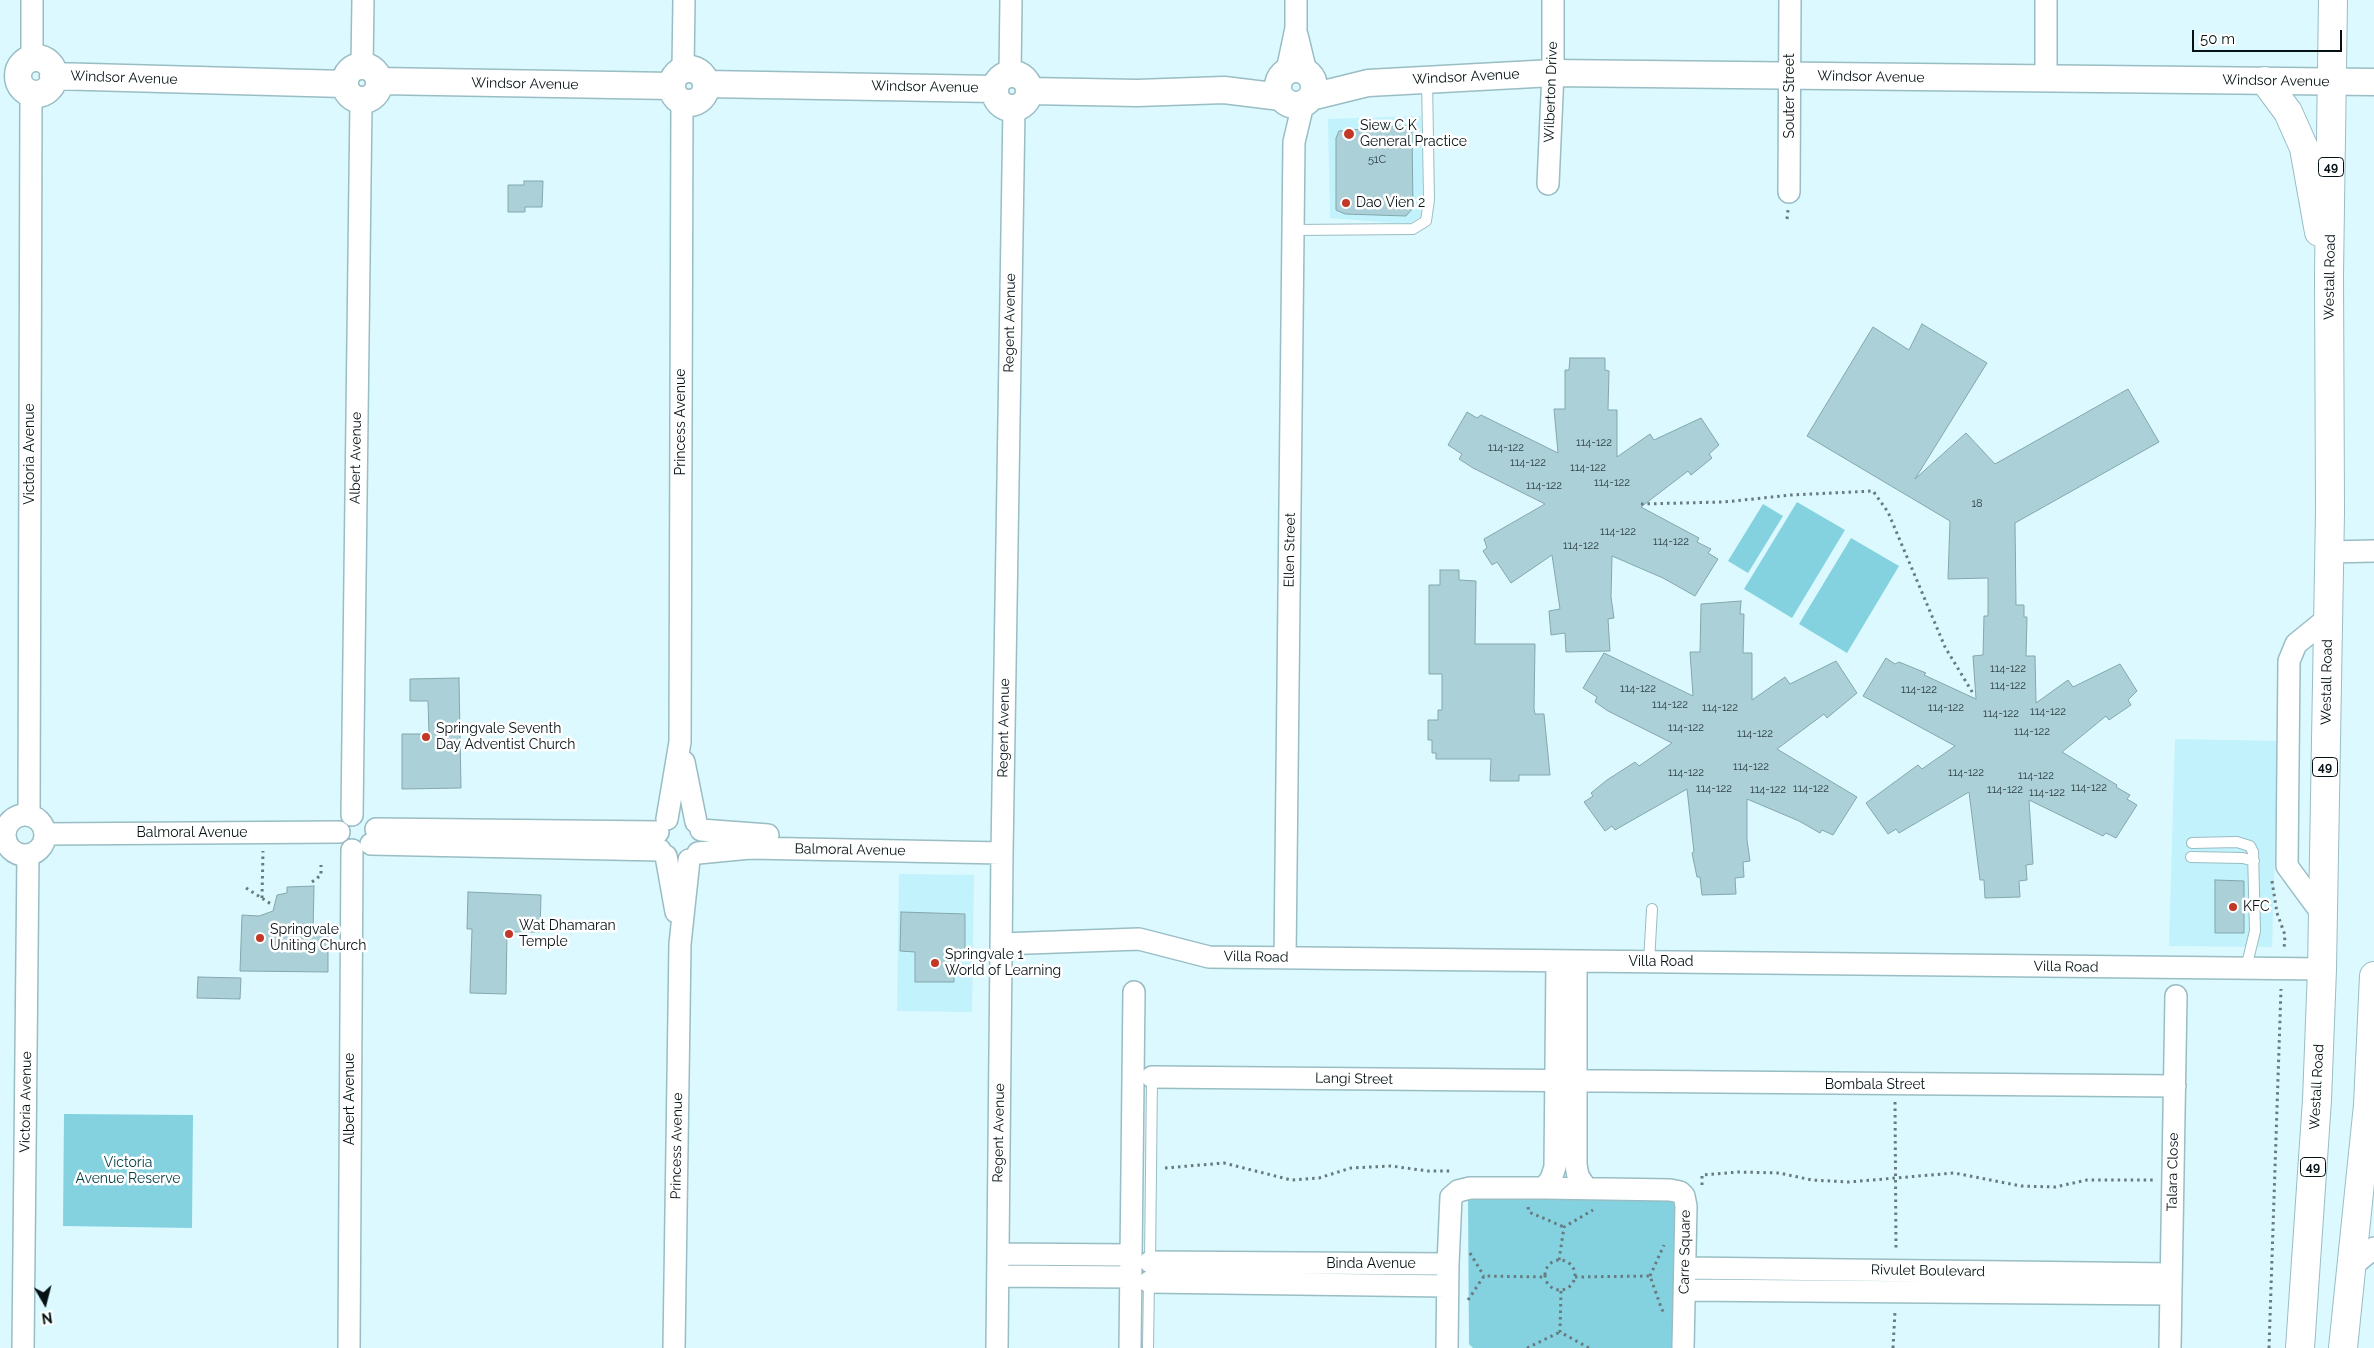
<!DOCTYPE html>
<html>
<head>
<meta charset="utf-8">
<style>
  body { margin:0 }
  #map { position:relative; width:2374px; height:1348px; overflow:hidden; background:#dbf9fe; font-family:Raleway,sans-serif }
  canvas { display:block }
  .north { position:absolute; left:20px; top:1278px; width:50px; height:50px; -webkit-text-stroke:4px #fff; paint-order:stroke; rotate:172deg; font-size:14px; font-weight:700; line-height:20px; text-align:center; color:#051114 }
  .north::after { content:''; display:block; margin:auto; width:18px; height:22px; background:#051114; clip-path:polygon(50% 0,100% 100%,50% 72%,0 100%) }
  .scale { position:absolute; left:2192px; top:30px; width:150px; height:22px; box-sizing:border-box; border:2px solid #051114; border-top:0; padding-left:6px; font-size:15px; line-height:18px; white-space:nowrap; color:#051114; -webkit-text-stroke:4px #fff; paint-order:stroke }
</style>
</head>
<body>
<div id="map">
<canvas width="2374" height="1348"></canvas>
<div class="north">N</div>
<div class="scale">50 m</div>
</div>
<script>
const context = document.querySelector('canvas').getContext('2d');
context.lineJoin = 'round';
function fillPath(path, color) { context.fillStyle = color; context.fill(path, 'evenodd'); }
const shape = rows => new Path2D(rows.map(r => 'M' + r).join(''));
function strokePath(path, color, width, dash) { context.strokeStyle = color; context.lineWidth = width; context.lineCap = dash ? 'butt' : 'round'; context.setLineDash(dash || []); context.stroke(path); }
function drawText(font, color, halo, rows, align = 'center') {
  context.font = font + ' Raleway,sans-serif'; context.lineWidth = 5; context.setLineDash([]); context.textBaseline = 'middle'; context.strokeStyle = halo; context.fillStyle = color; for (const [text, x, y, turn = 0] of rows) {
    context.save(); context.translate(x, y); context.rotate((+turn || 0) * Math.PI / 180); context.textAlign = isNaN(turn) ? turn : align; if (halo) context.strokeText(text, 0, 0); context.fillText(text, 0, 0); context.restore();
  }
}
fillPath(shape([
  [1421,116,1423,216,1408,224,1330,218,1328,119],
  [2175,739,2278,741,2272,947,2169,946],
  [899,874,974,875,972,1012,897,1011]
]), '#c2f2fb');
fillPath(shape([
  [1797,502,1845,530,1792,618,1744,589],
  [1763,504,1783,516,1748,573,1728,561],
  [1851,538,1899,566,1847,653,1799,624],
  [64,1114,193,1115,192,1228,63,1226],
  [1478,1193,1675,1197,1683,1206,1678,1348,1473,1348,1469,1344,1468,1199]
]), '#84d2e0');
const building = shape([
  [1410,125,1412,133,1413,208,1406,216,1345,214,1336,210,1336,138,1339,131,1410,125],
  [524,181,543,181,542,207,525,207,525,212,508,212,508,185,524,185,524,181],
  [1922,324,1987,363,1915,479,1966,433,1995,464,2128,389,2159,442,2015,523,2016,605,2024,605,2024,617,2027,617,2026,656,2035,656,2036,703,2068,680,2073,687,2120,664,2137,691,2128,700,2131,705,2109,720,2106,716,2062,752,2117,785,2116,787,2130,795,2127,799,2137,805,2116,838,2106,833,2103,836,2029,800,2033,864,2026,865,2027,880,2019,881,2020,897,1985,898,1984,880,1980,880,1969,792,1899,833,1896,829,1888,834,1866,803,1918,765,1922,769,1955,746,1863,696,1886,658,1895,664,1899,662,1926,673,1924,675,1976,699,1973,656,1983,655,1984,616,1988,616,1988,578,1948,579,1950,521,1807,436,1873,327,1909,350,1922,324],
  [1570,358,1605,358,1605,370,1609,371,1608,410,1617,410,1617,457,1650,434,1654,440,1701,418,1719,445,1709,454,1712,458,1691,475,1688,471,1641,507,1699,538,1697,542,1711,549,1708,553,1718,559,1695,596,1663,578,1612,556,1611,597,1614,618,1608,619,1610,651,1566,652,1565,633,1551,635,1549,611,1560,609,1552,555,1511,583,1497,562,1492,565,1483,551,1487,548,1484,539,1545,504,1473,468,1459,459,1462,454,1448,445,1467,412,1477,418,1481,415,1558,453,1554,409,1565,409,1565,370,1569,370,1570,358],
  [1440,570,1459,570,1459,580,1476,581,1475,644,1535,644,1534,709,1535,714,1544,714,1550,775,1519,775,1519,781,1490,781,1491,759,1436,759,1436,753,1432,753,1432,740,1428,740,1428,720,1438,720,1438,710,1442,710,1442,674,1429,674,1429,585,1440,585,1440,570],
  [1741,601,1740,614,1744,614,1743,653,1752,653,1752,700,1785,677,1790,684,1836,661,1857,693,1827,718,1824,714,1777,749,1857,797,1833,835,1822,830,1820,833,1799,821,1747,799,1747,840,1750,861,1743,862,1744,877,1735,878,1736,894,1702,895,1700,877,1697,877,1692,853,1694,852,1687,789,1615,830,1612,826,1605,831,1584,802,1593,796,1591,793,1607,780,1635,762,1639,766,1672,743,1608,711,1595,702,1597,697,1583,688,1604,653,1693,696,1690,652,1700,652,1701,604,1741,601],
  [459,678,461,788,402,789,402,734,429,734,428,701,410,701,410,679,459,678],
  [2215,880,2244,881,2244,933,2215,933,2215,880],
  [314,886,313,933,328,932,328,972,240,971,242,915,259,916,273,911,277,895,287,893,287,887,314,886],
  [468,892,541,895,540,932,507,932,506,994,470,993,472,929,467,929,468,892],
  [901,912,965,914,965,953,954,953,954,982,915,982,915,952,900,951,901,912],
  [198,977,241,978,240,999,197,998,198,977]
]);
fillPath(building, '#abd0d7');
strokePath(building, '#83a7ae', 1);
const service = shape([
  [1294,230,1413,229,1426,221,1429,200,1427,79],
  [2192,843,2237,842,2250,846,2253,852,2255,931,2246,968],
  [2191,857,2243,858,2254,861],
  [1649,962,1652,909],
  [1150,1263,1152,1077],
  [1148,1348,1149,1280]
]);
const minor = shape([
  [2046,0,2046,79],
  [1297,35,1306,72],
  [32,59,32,0],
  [362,66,363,0],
  [683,69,684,0],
  [1287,71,1296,28,1296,0],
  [1010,74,1011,0],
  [1548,184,1553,73,1553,0],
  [1789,192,1790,0],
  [2328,552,2374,551],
  [684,762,696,822],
  '5 835a20 20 0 1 1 40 0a20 20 0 1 1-40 0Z',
  [29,815,31,93],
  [352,815,361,101],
  [667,819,680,742,682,102],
  [376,829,658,832],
  [701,830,768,835],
  [46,834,339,832],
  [371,844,660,850],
  [698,853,750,848,1002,853],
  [666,856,676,912],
  [2323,915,2287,866,2289,661,2296,644,2328,618],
  [1001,944,1139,939,1209,957,2322,969],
  [1285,958,1294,142,1303,104],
  [1576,962,1576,1165,1578,1176,1586,1188],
  [1152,1077,2175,1086],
  [1544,1188,1551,1179,1555,1167,1557,962],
  [998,1254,1130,1255],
  [1150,1262,1448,1264],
  [2351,1267,2374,1248],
  [1685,1268,2171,1274],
  [998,1276,1130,1277],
  [1149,1282,1447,1286],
  [1685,1290,2171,1294],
  [23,1348,28,855],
  [349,1348,352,850],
  [674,1348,680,944,689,860],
  [997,1348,1002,853,1014,108],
  [1130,1348,1134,992],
  [1447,1348,1448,1264,1451,1197,1458,1191,1470,1188,1544,1188,1670,1190,1680,1192,1684,1196,1686,1206,1683,1348],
  [2170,1348,2176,996]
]);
const tertiary = shape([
  '18 76a18 18 0 1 1 36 0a18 18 0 1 1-36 0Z',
  '345 83a17 17 0 1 1 34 0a17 17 0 1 1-34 0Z',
  '672 86a17 17 0 1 1 34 0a17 17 0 1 1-34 0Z',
  '1278 87a18 18 0 1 1 36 0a18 18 0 1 1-36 0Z',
  '995 91a17 17 0 1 1 34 0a17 17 0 1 1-34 0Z',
  [53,76,344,84],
  [379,81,671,86],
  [706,84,994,89],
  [1029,91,1137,93,1224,90,1281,97],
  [1311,97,1368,83,1553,73,2374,82]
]);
const primary = shape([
  [2265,81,2288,112,2304,148,2319,232],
  [2300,1348,2317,1100,2322,969,2330,512,2329,274,2333,0],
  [2343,1348,2368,1105,2374,976]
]);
strokePath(service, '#99bdc4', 12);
strokePath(minor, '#99bdc4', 24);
strokePath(tertiary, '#99bdc4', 29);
strokePath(primary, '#99bdc4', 30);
strokePath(shape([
  [1787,219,1788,210],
  [1641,504,1724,502,1791,495,1873,491,1888,512,1945,647,1974,695],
  [2272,881,2277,913,2285,935,2284,950],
  [312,882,321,875,321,865],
  [246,888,271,904],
  [262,898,263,851],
  [1895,1102,1896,1251],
  [1165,1168,1224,1163,1291,1180,1319,1178,1351,1168,1391,1166,1428,1171,1452,1171],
  [1702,1185,1702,1175,1738,1172,1779,1173,1812,1180,1849,1182,1954,1173,2021,1186,2055,1187,2087,1180,2153,1180],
  [1528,1207,1529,1212,1564,1227],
  [1470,1253,1484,1276],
  '1545 1275a15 15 0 1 1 30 0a15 15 0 1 1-30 0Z',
  [1559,1260,1564,1227,1593,1210],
  [1650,1276,1664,1245],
  [1575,1277,1650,1276,1662,1310,1664,1311],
  [1561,1291,1560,1332,1589,1348],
  [1468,1300,1484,1276,1544,1277],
  [1527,1348,1560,1332],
  [1893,1348,1895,1311],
  [2269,1348,2281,989]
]), '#677b7f', 3, [2.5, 4]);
strokePath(service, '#fff', 10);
strokePath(minor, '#fff', 21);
strokePath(tertiary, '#fff', 26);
strokePath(primary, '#fff', 28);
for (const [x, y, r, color] of [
  [1349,134,6,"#c33726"],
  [1346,203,5,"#c33726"],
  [426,737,5,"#c33726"],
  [2233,907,5,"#c33726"],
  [509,934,5,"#c33726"],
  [260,938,5,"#c33726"],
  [935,963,5,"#c33726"]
]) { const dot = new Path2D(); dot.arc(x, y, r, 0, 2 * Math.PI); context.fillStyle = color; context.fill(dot); strokePath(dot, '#fff', 2); }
drawText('11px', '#2e4145', null, [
  ["51C",1377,160],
  ["114-122",1594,443],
  ["114-122",1506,448],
  ["114-122",1528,463],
  ["114-122",1588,468],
  ["114-122",1612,483],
  ["114-122",1544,486],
  ["18",1977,504],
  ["114-122",1618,532],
  ["114-122",1671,542],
  ["114-122",1581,546],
  ["114-122",2008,669],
  ["114-122",2008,686],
  ["114-122",1638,689],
  ["114-122",1919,690],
  ["114-122",1670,705],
  ["114-122",1720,708],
  ["114-122",1946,708],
  ["114-122",2048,712],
  ["114-122",2001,714],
  ["114-122",1686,728],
  ["114-122",2032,732],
  ["114-122",1755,734],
  ["114-122",1751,767],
  ["114-122",1686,773],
  ["114-122",1966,773],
  ["114-122",2036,776],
  ["114-122",2089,788],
  ["114-122",1714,789],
  ["114-122",1811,789],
  ["114-122",1768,790],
  ["114-122",2005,790],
  ["114-122",2047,793]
]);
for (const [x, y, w] of [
  [2331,167,25],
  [2325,767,25],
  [2313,1167,25]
]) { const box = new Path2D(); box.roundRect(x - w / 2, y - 9.5, w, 19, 4); context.fillStyle = '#fff'; context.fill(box); strokePath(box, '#051114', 1); }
drawText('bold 12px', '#051114', null, [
  ["49",2331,167],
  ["49",2325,767],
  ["49",2313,1167]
]);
drawText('14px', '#051114', '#fff', [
  ["Windsor Avenue",1466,77,-3],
  ["Windsor Avenue",1871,77,1],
  ["Windsor Avenue",124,78,2],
  ["Windsor Avenue",2276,81,1],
  ["Windsor Avenue",525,84,1],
  ["Windsor Avenue",925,87,1],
  ["Wilberton Drive",1551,92,-88],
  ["Souter Street",1790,96,-90],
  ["Westall Road",2330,277,-89],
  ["Regent Avenue",1010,323,-89],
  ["Princess Avenue",681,422,-90],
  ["Victoria Avenue",30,454,-90],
  ["Albert Avenue",356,458,-89],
  ["Ellen Street",1290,550,-89],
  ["Westall Road",2327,682,-89],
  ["Regent Avenue",1004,728,-89],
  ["Balmoral Avenue",192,833],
  ["Balmoral Avenue",850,850,1],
  ["Villa Road",1256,957,1],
  ["Villa Road",1661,962],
  ["Villa Road",2066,967,1],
  ["Langi Street",1354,1079,1],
  ["Bombala Street",1875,1085],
  ["Westall Road",2317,1087,-87],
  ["Albert Avenue",350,1099,-90],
  ["Victoria Avenue",26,1102,-89],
  ["Regent Avenue",999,1133,-89],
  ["Princess Avenue",677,1146,-89],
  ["Talara Close",2173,1172,-89],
  ["Carre Square",1685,1252,-89],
  ["Binda Avenue",1371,1264],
  ["Rivulet Boulevard",1928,1271,1]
]);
drawText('14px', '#051114', '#fff', [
  ["Siew C K",1360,126],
  ["General Practice",1360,142],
  ["Dao Vien 2",1356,203],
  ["Springvale Seventh",436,729],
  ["Day Adventist Church",436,745],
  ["KFC",2243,907],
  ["Wat Dhamaran",519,926],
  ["Temple",519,942],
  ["Springvale",270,930],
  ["Uniting Church",270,946],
  ["Springvale 1",945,955],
  ["World of Learning",945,971]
], 'left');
drawText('14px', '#003c44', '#fff', [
  ["Victoria",128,1163],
  ["Avenue Reserve",128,1179]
]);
</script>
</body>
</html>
